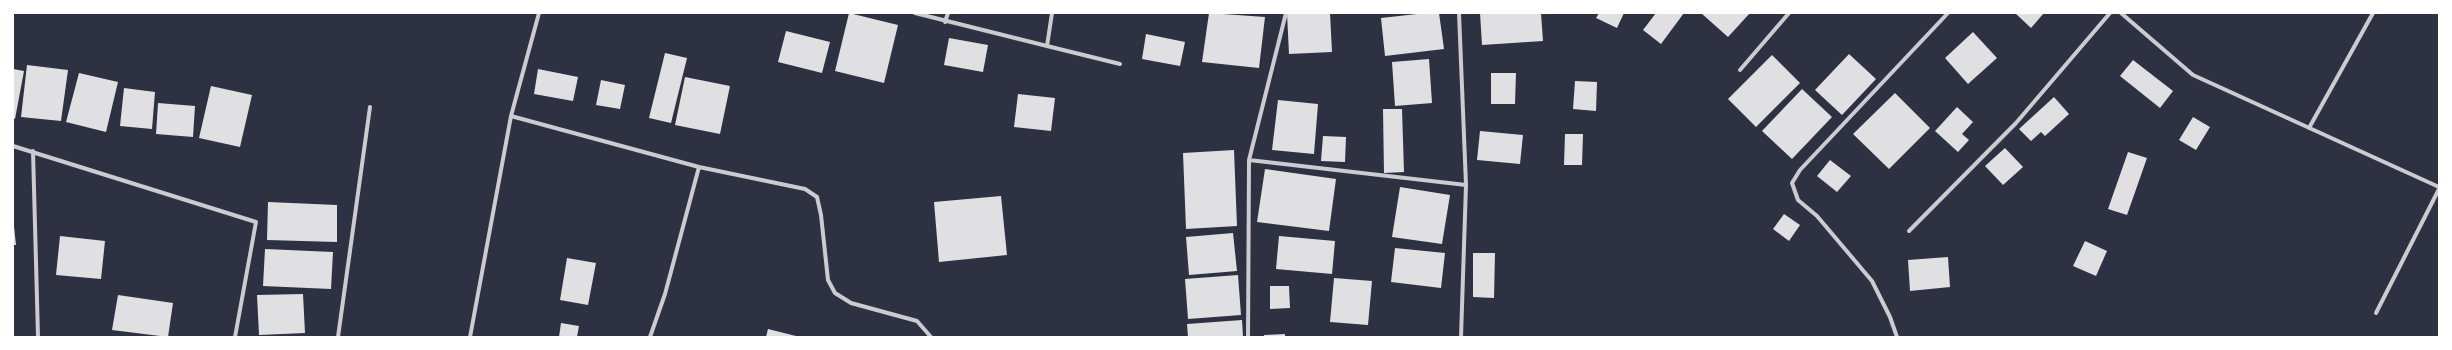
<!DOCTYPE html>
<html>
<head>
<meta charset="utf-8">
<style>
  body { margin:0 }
  #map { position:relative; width:2452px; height:350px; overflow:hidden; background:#2d3142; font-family:"Varela Round",sans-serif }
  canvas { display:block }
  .frame { position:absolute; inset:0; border:14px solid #fff; pointer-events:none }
</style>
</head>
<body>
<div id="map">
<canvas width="2452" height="350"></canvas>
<div class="frame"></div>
</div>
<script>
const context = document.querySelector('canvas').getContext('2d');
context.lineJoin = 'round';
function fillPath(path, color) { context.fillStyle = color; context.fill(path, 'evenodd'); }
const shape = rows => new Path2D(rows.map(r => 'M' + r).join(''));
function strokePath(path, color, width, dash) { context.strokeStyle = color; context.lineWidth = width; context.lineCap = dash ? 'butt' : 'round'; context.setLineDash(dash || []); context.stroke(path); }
fillPath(shape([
  [849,13,898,25,884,83,835,71],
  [1209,13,1265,17,1259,68,1202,62],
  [1287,13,1330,13,1332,52,1289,54],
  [1426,13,1439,13,1444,49,1385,56,1381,18],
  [1480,13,1541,13,1543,41,1482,45],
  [1599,13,1624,13,1617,28,1596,18],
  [1656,13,1684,13,1661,44,1643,30],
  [1701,13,1750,13,1728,37],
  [2015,13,2044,13,2031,28],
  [786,31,830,42,822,73,778,62],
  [1973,32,1997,58,1968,84,1945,58],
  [1146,34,1185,42,1180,66,1142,59],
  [949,38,988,45,983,72,944,65],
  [665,53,687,58,671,123,649,118],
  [1849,54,1876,79,1842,115,1815,90],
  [1772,55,1800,83,1756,127,1728,99],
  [1429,59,1432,103,1395,106,1392,62],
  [2133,60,2173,91,2160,108,2120,76],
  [27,65,68,70,61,121,21,117],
  [13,69,24,71,15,119,13,118],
  [538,69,578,77,573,101,534,94],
  [79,73,118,82,106,132,66,122],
  [1491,73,1516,73,1515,104,1491,104],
  [685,77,730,86,720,134,675,125],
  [601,80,625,85,620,109,596,105],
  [1575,81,1597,82,1596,111,1573,109],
  [211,86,252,95,240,147,199,138],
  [124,88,155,92,152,129,120,126],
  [1802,89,1832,117,1792,159,1762,131],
  [1895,93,1930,128,1889,169,1853,134],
  [1018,94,1055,98,1051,131,1014,127],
  [2054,97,2069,114,2045,136,2041,132,2031,141,2019,129],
  [1278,100,1318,104,1314,154,1272,150],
  [158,103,195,106,193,137,156,134],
  [1957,107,1973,122,1962,134,1969,140,1958,152,1935,131],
  [1383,109,1402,109,1404,172,1384,173],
  [2193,117,2210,127,2196,150,2179,140],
  [1480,131,1523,135,1520,164,1477,160],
  [1565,134,1583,134,1582,165,1564,165],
  [1323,136,1346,137,1345,162,1321,161],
  [2005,148,2023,167,2003,185,1985,166],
  [1234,150,1237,226,1186,229,1183,153],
  [2128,152,2147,158,2127,215,2108,209],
  [1830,160,1851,176,1837,192,1817,176],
  [1265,169,1336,179,1329,231,1257,222],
  [1400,187,1450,195,1442,244,1392,237],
  [1001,196,1007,255,939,262,934,202],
  [268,202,337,205,337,242,267,240],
  [1784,214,1800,225,1789,241,1773,229],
  [13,217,16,245,13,245],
  [1233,233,1237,271,1189,275,1186,237],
  [60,236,105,241,101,279,56,275],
  [1279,236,1335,241,1332,274,1276,269],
  [2085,241,2107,251,2096,276,2073,266],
  [1395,248,1445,253,1441,288,1391,282],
  [265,249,333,252,331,289,263,286],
  [1473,253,1495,253,1494,298,1473,297],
  [1948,257,1950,287,1910,291,1908,260],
  [567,258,596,263,588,305,560,300],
  [1238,275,1241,315,1188,319,1185,279],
  [1334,278,1372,281,1368,325,1330,322],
  [1270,286,1289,286,1290,308,1270,309],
  [303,294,305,333,259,335,257,295],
  [118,295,173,303,168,337,112,330],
  [1242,320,1243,337,1188,337,1187,324],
  [561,323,579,326,577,337,559,337],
  [768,329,796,336,796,337,766,337],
  [1285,334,1285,337,1264,337,1264,335]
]), '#e0e0e3');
strokePath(shape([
  [915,13,1047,46,1052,13],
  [1459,13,1466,185,1461,337],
  [2121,13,2193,75,2439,187],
  [945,22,948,13],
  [1047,46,1120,64],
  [1740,70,1789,13],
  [511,116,699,167,805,189,817,197,821,215,828,280,835,293,851,303,917,321,931,337],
  [2309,128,2373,13],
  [13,146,256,222,235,337],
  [33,151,38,337],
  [1249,160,1466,185],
  [1909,231,2016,123,2110,13],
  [2376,313,2439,189],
  [338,337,370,107],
  [470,337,511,116,539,13],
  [650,337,665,294,699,167],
  [1248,337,1249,160,1286,13],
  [1897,337,1890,317,1872,281,1817,216,1798,200,1792,183,1800,170,1948,13]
]), '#caccd0', 4);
</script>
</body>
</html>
